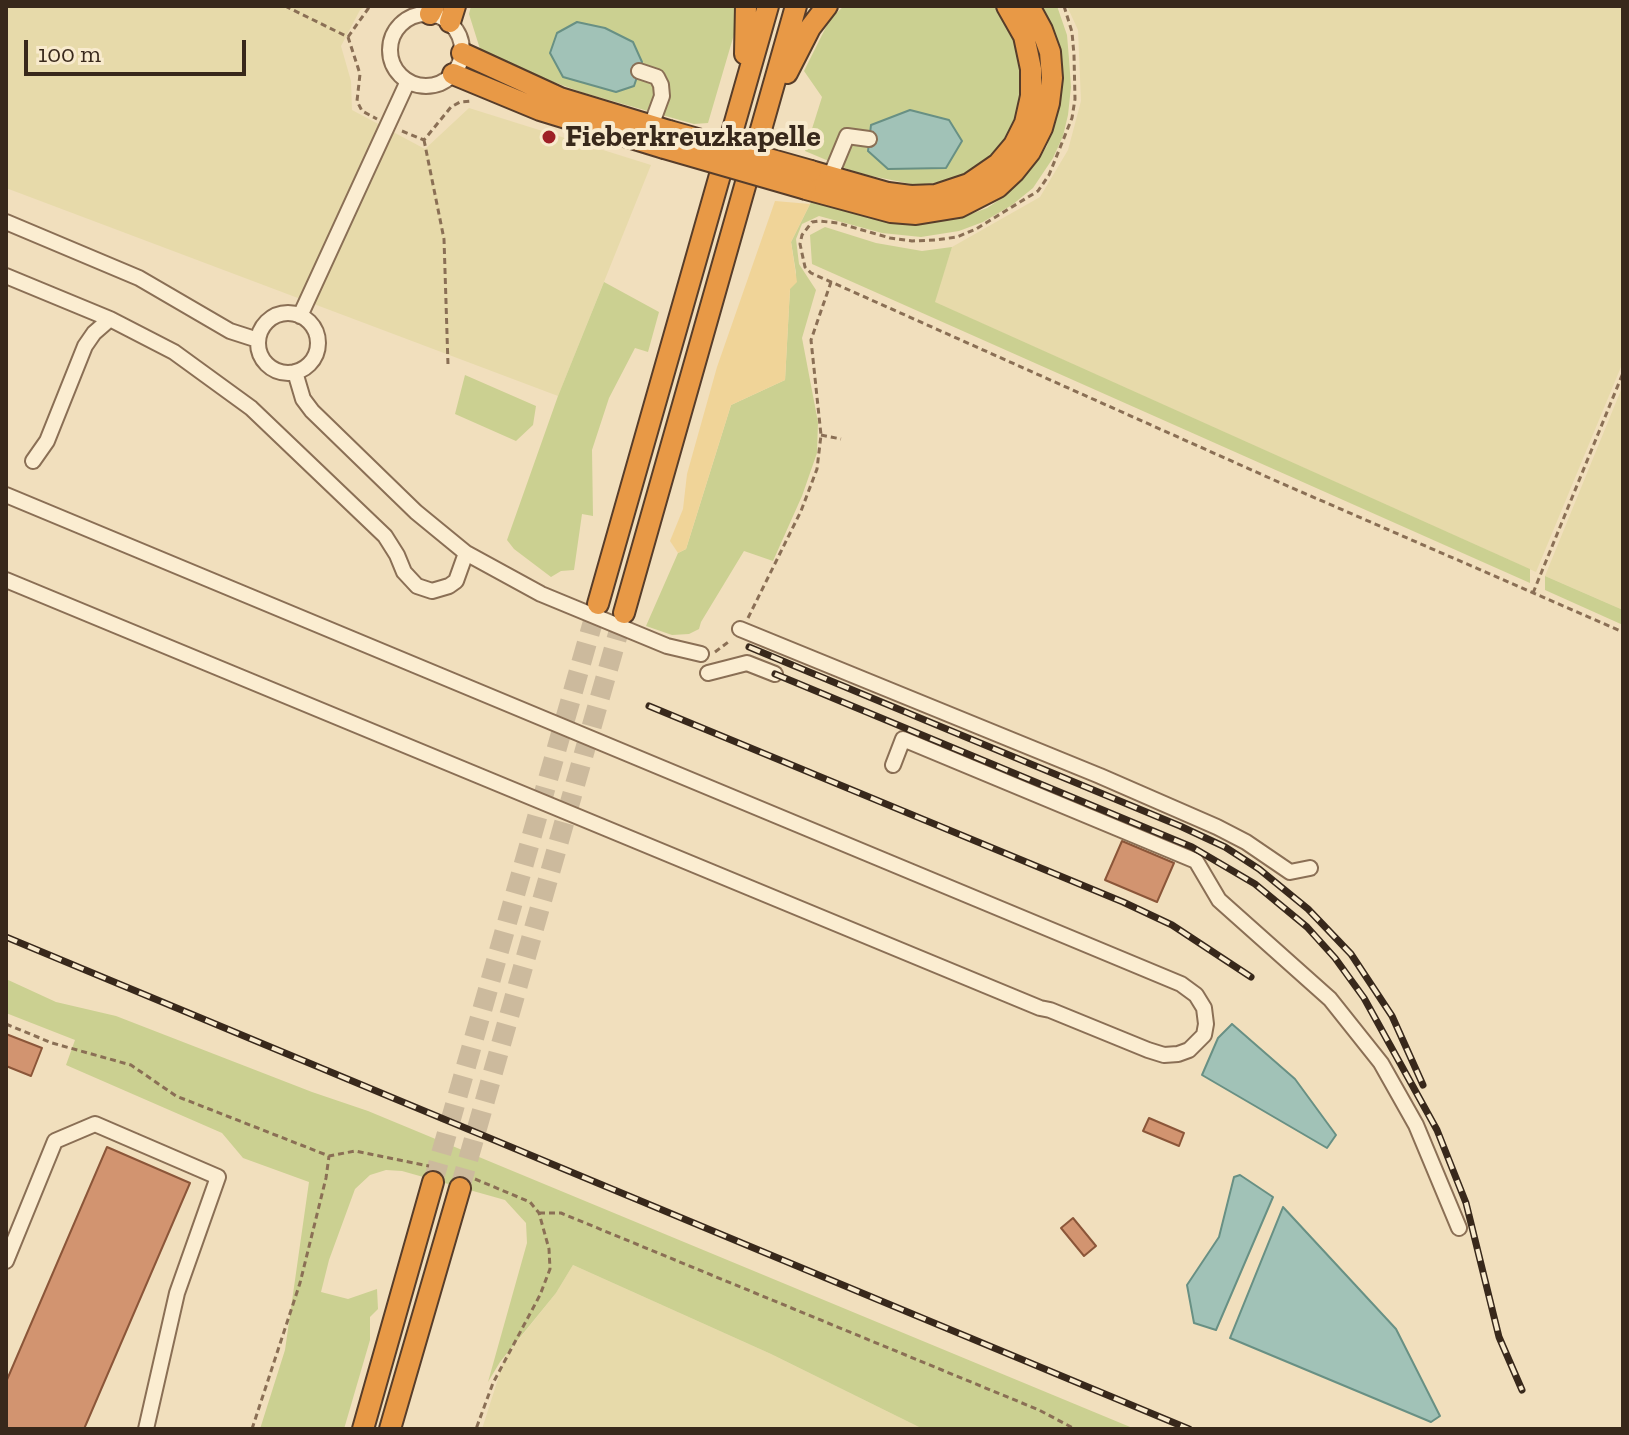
<!DOCTYPE html>
<html>
<head>
<meta charset="utf-8">
<style>
  body { margin:0 }
  #map { position:relative; width:1629px; height:1435px; overflow:hidden; background:#f1dfbd; font-family:"Zilla Slab",serif }
  canvas { display:block }
  .frame { position:absolute; inset:0; border:8px solid #38281b; pointer-events:none }
  .scale { position:absolute; left:24px; top:40px; width:222px; height:36px; box-sizing:border-box; border:4px solid #38281b; border-top:0; padding-left:10px; font-size:24px; line-height:28px; white-space:nowrap; color:#38281b; -webkit-text-stroke:6px #f8eacd; paint-order:stroke }
</style>
</head>
<body>
<div id="map">
<canvas width="1629" height="1435"></canvas>
<div class="frame"></div>
<div class="scale">100 m</div>
</div>
<script>
const context = document.querySelector('canvas').getContext('2d');
context.lineJoin = 'round';
function fillPath(path, color) { context.fillStyle = color; context.fill(path, 'evenodd'); }
const shape = rows => new Path2D(rows.map(r => 'M' + r).join(''));
function strokePath(path, color, width, dash) { context.strokeStyle = color; context.lineWidth = width; context.lineCap = dash ? 'butt' : 'round'; context.setLineDash(dash || []); context.stroke(path); }
function drawText(font, color, halo, rows, align = 'center') {
  context.font = font + ' "Zilla Slab",serif'; context.lineWidth = 8; context.setLineDash([]); context.textBaseline = 'middle'; context.strokeStyle = halo; context.fillStyle = color; for (const [text, x, y, turn = 0] of rows) {
    context.save(); context.translate(x, y); context.rotate((+turn || 0) * Math.PI / 180); context.textAlign = isNaN(turn) ? turn : align; if (halo) context.strokeText(text, 0, 0); context.fillText(text, 0, 0); context.restore();
  }
}
fillPath(shape([
  [6,6,367,6,360,10,341,46,351,81,352,110,425,149,469,108,651,165,558,396,6,188],
  [1067,6,1623,6,1623,362,1536,572,934,302,952,247,1040,197,1068,150,1081,101,1078,30],
  [1623,385,1623,610,1545,576],
  [573,1265,771,1354,923,1429,482,1429,505,1357,556,1293]
]), '#e7daaa');
fillPath(shape([
  [471,6,734,6,735,31,708,123,694,124,584,93,495,61,480,49,469,14],
  [844,6,993,6,1007,21,1020,57,1023,86,1016,119,1002,144,981,165,950,181,916,185,857,173,805,151,822,97,804,71,830,19],
  [1043,6,1057,6,1067,35,1069,59,1071,87,1068,115,1063,136,1053,158,1033,188,1012,205,983,222,959,231,921,237,882,233,819,216,802,224,796,239,799,264,816,290,802,338,818,422,817,453,802,496,773,561,744,551,701,622,699,629,689,634,672,635,646,626,678,553,686,549,731,405,785,380,790,288,796,273,791,242,810,204,812,201,893,222,916,225,971,214,987,208,1005,196,1035,164,1047,146,1060,99,1057,46],
  [825,227,876,243,922,251,952,247,935,302,1530,569,1530,583,812,264,810,235],
  [604,282,659,312,648,352,635,348,609,398,592,450,593,516,582,514,574,570,561,571,551,577,514,549,507,540,558,396],
  [465,375,536,406,533,425,516,441,455,414],
  [1545,576,1623,610,1623,625,1545,590],
  [6,979,56,1002,116,1016,312,1092,368,1111,1135,1429,923,1429,771,1354,573,1265,556,1293,500,1362,488,1382,527,1243,526,1223,505,1200,402,1171,386,1170,370,1175,355,1189,329,1260,321,1292,348,1299,377,1289,378,1309,370,1317,370,1340,344,1429,260,1429,285,1350,309,1182,243,1158,222,1133,66,1065,75,1040,6,1013]
]), '#cbd091');
fillPath(shape([
  [775,201,810,204,791,242,797,282,790,289,785,380,731,405,686,549,678,553,670,541,683,509,687,474,717,367]
]), '#f0d498');
const water = shape([
  [577,22,605,28,633,42,642,62,634,86,616,92,563,77,550,53,557,33,577,22],
  [910,110,949,120,962,141,946,168,888,169,868,151,871,125,910,110],
  [1232,1024,1295,1079,1336,1135,1327,1148,1202,1075,1218,1038,1232,1024],
  [1240,1175,1273,1197,1216,1330,1194,1323,1187,1285,1219,1237,1234,1177,1240,1175],
  [1283,1207,1396,1329,1440,1416,1431,1422,1230,1338,1283,1207]
]);
fillPath(water, '#a1c2b7');
strokePath(water, '#689084', 2);
const building = shape([
  [1122,841,1174,863,1157,902,1105,880,1122,841],
  [6,1034,42,1048,31,1076,6,1066,6,1034],
  [1149,1118,1184,1133,1179,1146,1143,1131,1149,1118],
  [107,1147,190,1183,84,1429,6,1429,6,1382,107,1147],
  [1073,1218,1096,1246,1084,1256,1061,1228,1073,1218]
]);
fillPath(building, '#d29470');
strokePath(building, '#8b5639', 2);
strokePath(shape([
  [433,1182,598,604],
  [460,1188,624,613]
]), '#ccba9d', 20, [20, 10]);
const minor = shape([
  '390 50a36 36 0 1 1 72 0a36 36 0 1 1-72 0Z',
  [639,71,657,77,661,85,662,96,651,126],
  [830,177,847,136,869,139],
  [6,222,139,278,230,331,258,340],
  [6,276,110,319,174,352,251,408,385,536,397,555,404,572,417,586,432,591,449,586,456,581,466,553],
  '258 343a30 30 0 1 1 60 0a30 30 0 1 1-60 0Z',
  [300,316,408,81],
  [295,372,303,399,312,411,416,512,466,553,541,594,667,646,701,654],
  [33,461,47,441,85,346,94,333,110,319],
  [6,495,1181,984,1196,995,1204,1008,1206,1024,1204,1035,1189,1050,1178,1054,1164,1055,1148,1050,1050,1010,1040,1008,6,580],
  [740,629,1100,776,1217,827,1246,842,1290,872,1310,868],
  [708,673,747,663,775,674],
  [893,765,903,739,1196,861,1219,900,1330,999,1381,1063,1416,1125,1459,1228],
  [6,1261,55,1141,95,1124,218,1177,177,1293,146,1429]
]);
const highway = shape([
  [430,14,434,6],
  [450,22,455,6],
  [462,53,560,98,669,131],
  [745,54,746,6],
  [787,73,810,28,827,6],
  [453,74,540,110,664,148],
  [811,171,888,193,911,196,936,195,969,184,998,164,1014,145,1025,123,1031,96,1031,69,1024,36,1007,6],
  [806,189,891,212,916,214,959,207,998,187,1014,172,1030,152,1042,128,1049,103,1052,78,1050,52,1042,30,1029,6],
  [598,604,768,6],
  [624,613,796,6],
  [363,1429,433,1182],
  [390,1429,460,1188]
]);
strokePath(minor, '#8a6f55', 18);
strokePath(highway, '#573d2a', 24);
strokePath(shape([
  [285,6,348,37,360,74,357,101,362,111,377,119],
  [1064,6,1072,32,1074,55,1075,99,1072,118,1049,175,1038,191,976,229,957,237,935,240,912,241,890,238,838,223,819,221,812,222,802,235,800,244,805,267,811,273,1274,480,1623,632],
  [348,37,370,6],
  [402,131,424,140,451,107,460,102,471,101],
  [424,140,444,239,448,365],
  [821,435,841,439],
  [1533,593,1623,373],
  [748,618,801,511,817,469,821,435,811,340,831,282],
  [715,652,731,640],
  [6,1024,52,1043,131,1065,176,1096,329,1156,355,1151,429,1166],
  [475,1179,530,1202,539,1213,549,1249,550,1269,540,1295,493,1383,476,1429],
  [539,1213,561,1213,1039,1410,1075,1429],
  [252,1429,300,1283,326,1178,329,1156]
]), '#8a6f55', 3, [6, 4]);
strokePath(minor, '#fbedd1', 14);
strokePath(highway, '#e89946', 20);
const rail = shape([
  [749,647,1180,826,1225,847,1259,869,1308,909,1351,954,1392,1016,1423,1085],
  [775,674,1192,847,1255,884,1307,927,1335,958,1364,998,1437,1130,1466,1203,1499,1337,1522,1390],
  [649,706,1123,902,1172,925,1251,977],
  [6,937,1189,1429]
]);
strokePath(rail, '#38281b', 7);
strokePath(rail, '#f8eacd', 4, [12]);
const highwayBridge = shape([
  [669,131,811,171],
  [664,148,806,189]
]);
strokePath(highwayBridge, '#573d2a', 24, []);
strokePath(highwayBridge, '#e89946', 20);
for (const [x, y, r, color] of [
  [549,137,8,"#9e2027"]
]) { const dot = new Path2D(); dot.arc(x, y, r, 0, 2 * Math.PI); context.fillStyle = color; context.fill(dot); strokePath(dot, '#f8eacd', 3); }
drawText('bold 30px', '#38281b', '#f8eacd', [
  ["Fieberkreuzkapelle",565,137]
], 'left');
</script>
</body>
</html>
